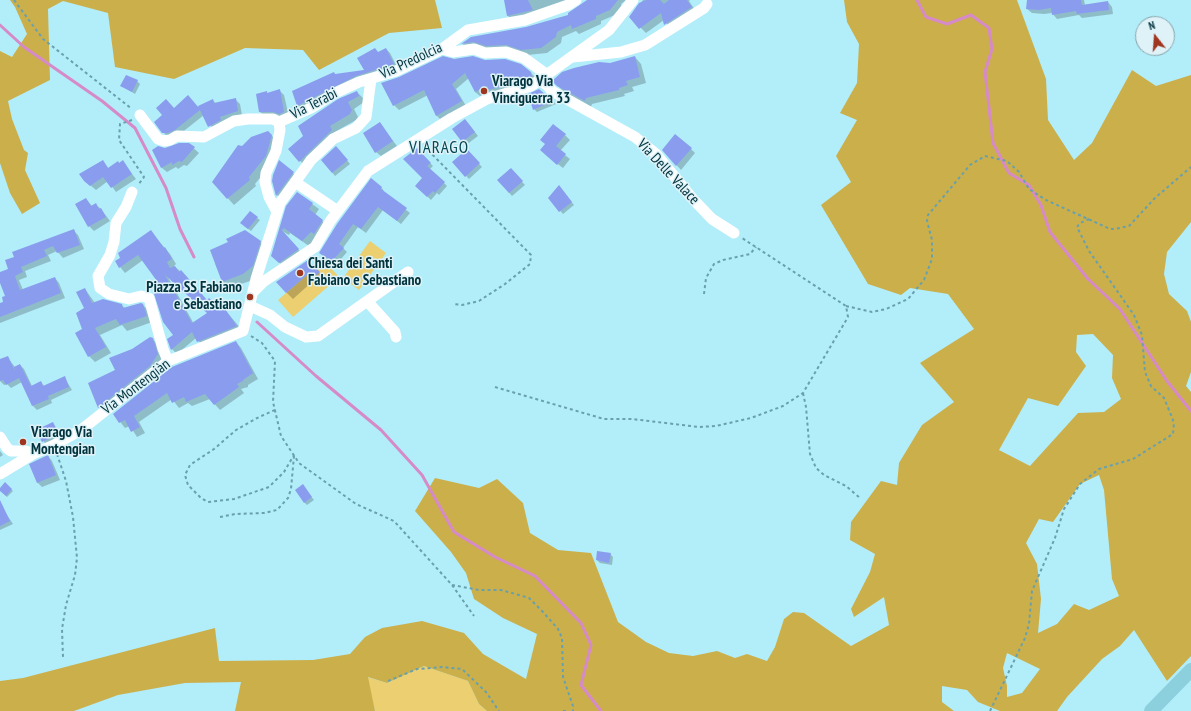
<!DOCTYPE html>
<html>
<head>
<meta charset="utf-8">
<style>
  body { margin:0 }
  #map { position:relative; width:1191px; height:711px; overflow:hidden; background:#b2edfa; font-family:"PT Sans Narrow",sans-serif }
  canvas { display:block }
  .north { position:absolute; left:1135px; top:16px; width:40px; height:40px; box-sizing:border-box; background:#dff2f7; border:1px solid #86a6ad; border-radius:50%; rotate:343deg; font-size:11px; font-weight:700; line-height:16px; text-align:center; color:#00333d }
  .north::after { content:''; display:block; margin:auto; width:14px; height:18px; background:#9f3620; clip-path:polygon(50% 0,100% 100%,50% 72%,0 100%) }
</style>
</head>
<body>
<div id="map">
<canvas width="1191" height="711"></canvas>
<div class="north">N</div>
</div>
<script>
const context = document.querySelector('canvas').getContext('2d');
context.lineJoin = 'round';
function fillPath(path, color) { context.fillStyle = color; context.fill(path, 'evenodd'); }
const shape = rows => new Path2D(rows.map(r => 'M' + r).join(''));
function strokePath(path, color, width, dash) { context.strokeStyle = color; context.lineWidth = width; context.lineCap = dash ? 'butt' : 'round'; context.setLineDash(dash || []); context.stroke(path); }
function drawText(font, color, halo, rows, align = 'center') {
  context.font = font + ' "PT Sans Narrow",sans-serif'; context.lineWidth = 3; context.setLineDash([]); context.textBaseline = 'middle'; context.strokeStyle = halo; context.fillStyle = color; for (const [text, x, y, turn = 0] of rows) {
    context.save(); context.translate(x, y); context.rotate((+turn || 0) * Math.PI / 180); context.textAlign = isNaN(turn) ? turn : align; if (halo) context.strokeText(text, 0, 0); context.fillText(text, 0, 0); context.restore();
  }
}
fillPath(shape([
  [370,241,386,253,359,290,343,278],
  [322,258,339,277,293,317,278,300,307,275,313,265],
  [424,666,468,681,479,704,487,711,375,711,367,677,387,683]
]), '#ebcf70');
fillPath(shape([
  [10,0,435,0,442,28,389,33,319,70,303,50,245,48,174,79,115,67,108,13,63,1,48,9,50,80,8,101,12,119,24,150,28,153,25,170,40,203,22,214,10,193,0,163,0,51,12,57,27,34,15,7],
  [844,0,1017,0,1046,79,1048,120,1074,160,1092,143,1132,70,1156,86,1191,75,1191,222,1167,252,1164,274,1169,294,1187,311,1191,322,1191,372,1186,386,1191,392,1191,656,1167,681,1134,630,1120,646,1102,659,1067,697,1057,711,1000,711,978,702,967,690,942,686,942,702,954,711,487,711,479,704,468,681,424,666,387,683,368,677,375,711,235,711,241,682,185,683,118,695,74,711,0,711,0,681,23,678,215,628,219,661,313,660,350,654,365,637,382,628,422,621,464,633,483,654,526,679,537,634,503,618,474,599,466,573,451,552,415,511,435,478,479,488,497,479,523,503,530,533,558,550,591,553,618,622,646,642,669,653,693,656,717,651,735,658,747,654,767,661,775,647,784,619,793,612,804,613,851,646,889,625,884,597,854,617,851,609,870,572,875,554,850,540,851,522,881,481,897,485,899,463,922,425,954,402,920,363,974,329,948,294,910,288,901,295,868,284,821,205,851,182,836,156,857,120,840,113,857,83,859,44,847,22],
  [1093,334,1113,355,1112,378,1121,399,1104,412,1078,413,1030,466,999,450,1028,398,1058,406,1086,366,1076,352,1077,335],
  [1099,475,1104,490,1112,579,1119,596,1089,610,1074,604,1057,624,1038,633,1041,599,1037,564,1026,543,1039,519,1053,522,1080,484],
  [1007,653,1040,669,1022,693,1007,697,1007,686,1003,668]
]), '#cbaf4b');
fillPath(shape([
  [505,0,573,0,514,21,508,16],
  [590,0,626,0,621,4,622,6,615,15,601,21,601,24,579,34,576,31,562,37,561,43,547,53,527,55,467,49,463,44,471,38,527,28,570,15],
  [643,0,690,0,689,1,697,13,671,29,664,20,646,33,630,17],
  [1028,0,1084,0,1085,5,1108,2,1112,7,1113,14,1082,18,1079,15,1057,19,1052,13,1044,14,1032,13,1027,9],
  [386,49,390,53,398,69,303,110,298,106,294,92,336,75,365,71,378,53],
  [443,57,530,72,535,77,533,84,495,94,491,91,480,96,475,92,469,78,456,89,466,106,441,120,436,115,428,95,399,110,394,105,399,78],
  [635,57,641,64,646,83,632,87,634,91,624,94,625,96,592,104,591,107,564,92,557,85,610,64],
  [137,81,140,84,135,94,122,86],
  [279,90,284,95,289,117,265,116,260,112,266,92,268,94],
  [539,90,556,104,537,112,534,109],
  [357,92,363,98,364,102,354,109,358,117,356,120,335,132,306,167,289,149],
  [235,99,240,104,242,115,214,131,204,115,180,134,168,137,163,132,174,109,198,107,213,100,216,104],
  [468,123,478,136,466,145,453,129],
  [380,124,397,146,381,156,376,152],
  [268,132,278,142,272,163,255,184,256,186,234,205,213,182,242,147],
  [565,135,570,140,560,151,570,159,563,168,546,155],
  [189,144,199,153,187,166,184,165,178,169,176,167,167,172,162,168,154,150],
  [691,149,695,153,681,170,663,150],
  [339,150,350,164,335,176,322,160],
  [417,150,433,166,430,169,447,186,439,195,437,193,431,200,416,186,423,178],
  [467,151,482,167,469,179,454,163],
  [103,162,109,169,123,162,136,179,116,192,108,181,96,190,90,185],
  [510,169,525,185,512,196,498,180],
  [293,173,297,178,282,200,277,195,273,181],
  [382,188,385,193,410,213,401,224,383,210,366,233,358,227,343,248,347,252,336,265,324,257,320,253],
  [562,190,574,205,563,214,549,198],
  [297,193,319,209,315,215,328,226,309,246,290,233,289,235,282,231,304,256,285,268,272,255,287,207],
  [86,199,92,206,95,204,101,209,110,221,94,231,89,226],
  [257,218,260,220,251,231,244,226],
  [73,230,78,235,84,249,63,258,57,251,48,255,51,261,25,271,27,277,19,280,23,290,55,278,59,283,65,298,0,323,0,304,5,303,6,297,0,280,0,273,9,269],
  [151,232,170,254,176,264,174,266,186,276,207,301,222,311,225,310,242,330,203,346,196,338,177,354,172,349,174,335,164,289,143,260,125,273,116,262],
  [168,277,209,313,194,324],
  [260,242,266,248,259,272,250,281,229,288,223,282,216,266,212,250],
  [315,268,325,279,318,285,313,281,293,299,286,292],
  [85,289,95,303,121,305,125,308,143,305,149,311,152,322,127,331,122,325,100,335,111,353,95,362,89,356,83,329,86,308],
  [152,339,159,345,163,361,105,414,98,407,117,370,132,350],
  [236,342,241,348,258,379,248,385,248,387,241,389,244,393,220,410,210,399,192,406,188,403,179,408,172,399,139,422,145,433,137,437,130,426,125,428,114,414],
  [7,357,15,367,20,365,24,369,32,386,41,382,45,387,64,377,72,390,51,400,52,403,37,410,33,406,22,382,11,388,7,384,4,385,0,381,0,361],
  [53,423,61,437,46,445,38,431],
  [0,451,3,455,0,457],
  [48,456,52,461,60,480,42,487,37,482],
  [5,484,13,491,7,497,0,490],
  [305,489,314,500,307,505,304,502],
  [3,509,13,524,0,530,0,510],
  [610,554,613,557,612,565,600,563,597,560]
]), '#0003');
strokePath(shape([
  [917,0,926,17,947,24,971,15,989,28,992,49,985,72,993,143,1009,173,1029,185,1041,205,1050,232,1088,279,1120,309,1167,381,1191,411],
  [0,25,24,47,102,101,135,128,166,188,180,229,194,257],
  [257,322,316,376,381,430,422,475,454,532,495,557,535,576,581,623,591,645,581,685,601,711]
]), '#d68ac8', 3);
fillPath(shape([
  [504,0,528,0,533,10,507,16],
  [587,0,618,0,610,10,596,16,596,19,572,29,571,25,557,32,556,37,541,48,521,50,506,45,486,46,473,42,461,44,471,37,526,27,568,15,568,13],
  [646,0,660,0,664,4,669,0,687,0,692,7,664,25,661,13,639,29,629,17,639,3],
  [1027,0,1081,0,1082,5,1108,1,1109,10,1077,14,1076,11,1052,15,1051,8,1039,10,1026,9],
  [375,48,378,52,386,48,394,64,356,76,297,106,292,91,334,72,335,74,364,70,357,58],
  [443,56,454,59,473,56,485,60,505,59,521,64,531,72,532,77,528,80,521,82,520,80,489,90,487,86,475,92,465,73,452,84,462,101,436,116,424,90,393,106,381,83,399,77],
  [635,56,640,77,626,81,628,85,619,88,619,90,586,98,585,101,557,86,552,81,562,72,574,68,599,62,610,63],
  [126,75,138,80,132,92,120,86],
  [280,89,284,112,279,114,273,112,259,112,256,94,267,91,267,93],
  [539,89,553,101,533,110,528,94],
  [357,91,359,96,348,102,352,110,350,114,330,126,332,130,299,162,288,149,303,136,298,126,338,99],
  [188,95,199,108,198,106,213,99,214,103,236,98,238,111,220,117,221,120,208,127,200,110,175,130,168,133,162,133,154,122,162,115,156,108,166,99,174,108],
  [465,119,475,132,462,142,452,129],
  [380,122,393,141,375,153,363,133],
  [553,124,566,134,556,146,566,154,557,165,540,150,545,144,540,140],
  [268,131,272,135,266,156,249,177,250,180,227,199,212,182,238,145,242,146,251,137],
  [675,134,692,148,676,166,662,150],
  [179,143,189,143,195,147,182,162,179,161,172,165,172,162,161,168,152,150,158,146,165,148],
  [336,146,348,160,332,173,321,160],
  [417,148,431,163,427,166,445,182,435,193,433,191,427,197,415,186,422,178,403,159],
  [467,149,480,163,465,177,452,162],
  [103,160,108,168,118,161,119,163,123,160,132,174,111,188,103,177,90,186,84,181,79,174],
  [279,160,294,172,276,196,272,181,273,175],
  [511,168,523,181,509,193,497,180],
  [371,178,382,187,381,189,407,208,397,221,378,207,361,229,353,224,339,244,344,248,332,261,319,253,337,224],
  [559,185,572,202,559,212,548,198],
  [297,192,313,203,309,209,323,220,314,234,311,232,302,241,284,228,282,230,280,228,299,249,279,263,271,256,286,206],
  [86,198,91,206,96,203,99,209,101,208,106,217,88,227,75,204],
  [250,211,258,217,248,229,240,223],
  [74,229,80,245,57,253,53,246,44,250,47,256,21,267,23,272,15,276,20,290,55,277,61,293,0,317,0,303,3,302,2,297,5,296,0,283,0,272,8,269,5,260,14,257,12,252],
  [151,230,164,248,165,247,172,259,167,262,170,268,175,266,179,272,181,270,207,300,209,298,223,310,225,309,237,326,197,342,192,332,171,350,167,339,173,335,163,322,154,294,162,288,138,255,119,268,115,261,120,258,118,253],
  [165,275,207,313,192,323],
  [245,230,261,241,253,266,243,274,222,282,210,250,228,242,226,239],
  [308,260,320,272,311,280,307,275,286,293,276,282],
  [85,288,92,303,103,299,122,304,123,308,141,303,143,304,147,316,120,325,116,319,95,328,106,347,88,357,75,333,82,329,76,313,84,308,76,292],
  [150,337,153,338,158,354,150,366,98,408,88,383,115,370,109,358,132,349],
  [236,341,253,373,243,380,243,381,237,384,239,387,214,405,205,394,186,402,184,397,172,403,167,393,134,416,140,427,131,432,125,420,119,423,113,414,172,367],
  [8,356,15,371,14,367,20,364,31,386,41,381,43,386,65,376,69,387,48,396,49,399,32,406,19,378,6,385,3,380,0,381,0,359],
  [53,422,59,434,42,442,36,430],
  [48,455,56,475,37,483,29,464],
  [5,482,12,489,6,496,0,491,0,488],
  [303,484,312,497,304,503,295,490],
  [0,500,10,521,0,526],
  [597,551,611,553,609,563,596,560]
]), '#899cee');
strokePath(shape([
  [14,0,43,39,132,109],
  [132,120,120,124,119,140,144,177,138,185],
  [424,146,531,255,530,264,505,284,479,301,462,305,453,304],
  [704,294,706,278,714,264,723,260,750,254,756,247],
  [846,306,872,312,886,309,908,299,924,280,932,259,932,240,927,221,928,215,970,165,985,156,1007,161,1019,172,1029,189,1046,200,1110,229,1115,229,1129,226,1155,198,1191,167],
  [251,336,262,343,275,361,273,402,281,436,299,463,356,504,394,521,452,585,474,616],
  [495,387,604,419,632,419,699,427,716,426,751,418,783,406,803,393,848,317,846,306,742,238],
  [803,393,806,407,810,454,816,468,824,475,846,486,860,498],
  [275,410,259,417,236,430,214,449,190,465,185,475,188,485,201,498,208,502,234,499,269,487,284,472,294,455],
  [57,454,66,481,73,517,77,558,75,575,66,605,62,629,63,657],
  [220,517,235,514,264,513,277,510,288,498,291,489,294,456],
  [452,585,479,590,501,590,519,595,529,598,543,612,558,629,562,638,563,677,573,706,573,711],
  [388,681,417,669,442,667,462,669,486,692,499,711],
  [563,711,566,711],
  [990,711,1025,638,1029,624,1032,591,1055,538,1064,509,1080,484,1099,469,1133,459,1173,434,1174,423,1171,415,1164,398,1151,386,1145,372,1142,335,1134,315,1089,251,1077,227,1080,223,1089,219]
]), '#68a0ac', 2, [3, 3]);
strokePath(shape([
  [442,49,453,52,474,49,485,53,506,52,524,58,546,74],
  [573,57,621,52,645,45,704,8,707,4],
  [539,80,548,86,552,91,635,137,656,154,692,198,712,219,734,233],
  [140,115,158,139,164,141,170,140,177,136,204,137,234,121,248,119,273,119,279,122],
  [279,122,311,108,335,93,359,82,396,71,442,49,468,30,525,20,568,5,576,0],
  [295,182,338,211],
  [132,192,126,207,116,223,114,242,110,255,98,276,100,288,109,294,129,299,141,296,149,298,163,349,168,361],
  [277,212,269,197,265,182,266,173,276,151,280,130,279,122],
  [254,291,263,282,315,247,331,220,368,171,452,118,487,99,531,86,609,30,633,0],
  [367,301,395,332,396,337],
  [250,306,270,315,285,327,306,337,318,336,408,272],
  [0,437,7,448,11,451,26,451,33,454],
  [0,474,33,454,54,445,81,430,168,361,243,331,256,279,280,203,311,160,333,139,356,128,366,117,371,79]
]), '#fff', 11);
strokePath(shape([
  [1151,711,1191,670]
]), '#8ccfdd', 14);
for (const [x, y, r, color] of [
  [484,91,4,"#9f3620"],
  [300,273,4,"#9f3620"],
  [250,297,4,"#9f3620"],
  [23,442,4,"#9f3620"]
]) { const dot = new Path2D(); dot.arc(x, y, r, 0, 2 * Math.PI); context.fillStyle = color; context.fill(dot); strokePath(dot, '#dff2f7', 1.5); }
drawText('15px', '#00333d', '#dff2f7', [
  ["Via Predolcia",411,61,-25],
  ["Via Terabi",314,104,-27],
  ["Via Delle Valace",668,172,47],
  ["Via Montengiàn",136,387,-37]
]);
drawText('bold 15px', '#00333d', '#dff2f7', [
  ["Viarago Via",492,82],
  ["Vinciguerra 33",492,99],
  ["Chiesa dei Santi",308,264],
  ["Fabiano e Sebastiano",308,281],
  ["Piazza SS Fabiano",242,288,"right"],
  ["e Sebastiano",242,305,"right"],
  ["Viarago Via",31,433],
  ["Montengian",31,450]
], 'left');
context.letterSpacing = '1px';
drawText('17px', '#044753', '#dff2f7', [
  ["VIARAGO",439,148]
]);
context.letterSpacing = '0px';
</script>
</body>
</html>
